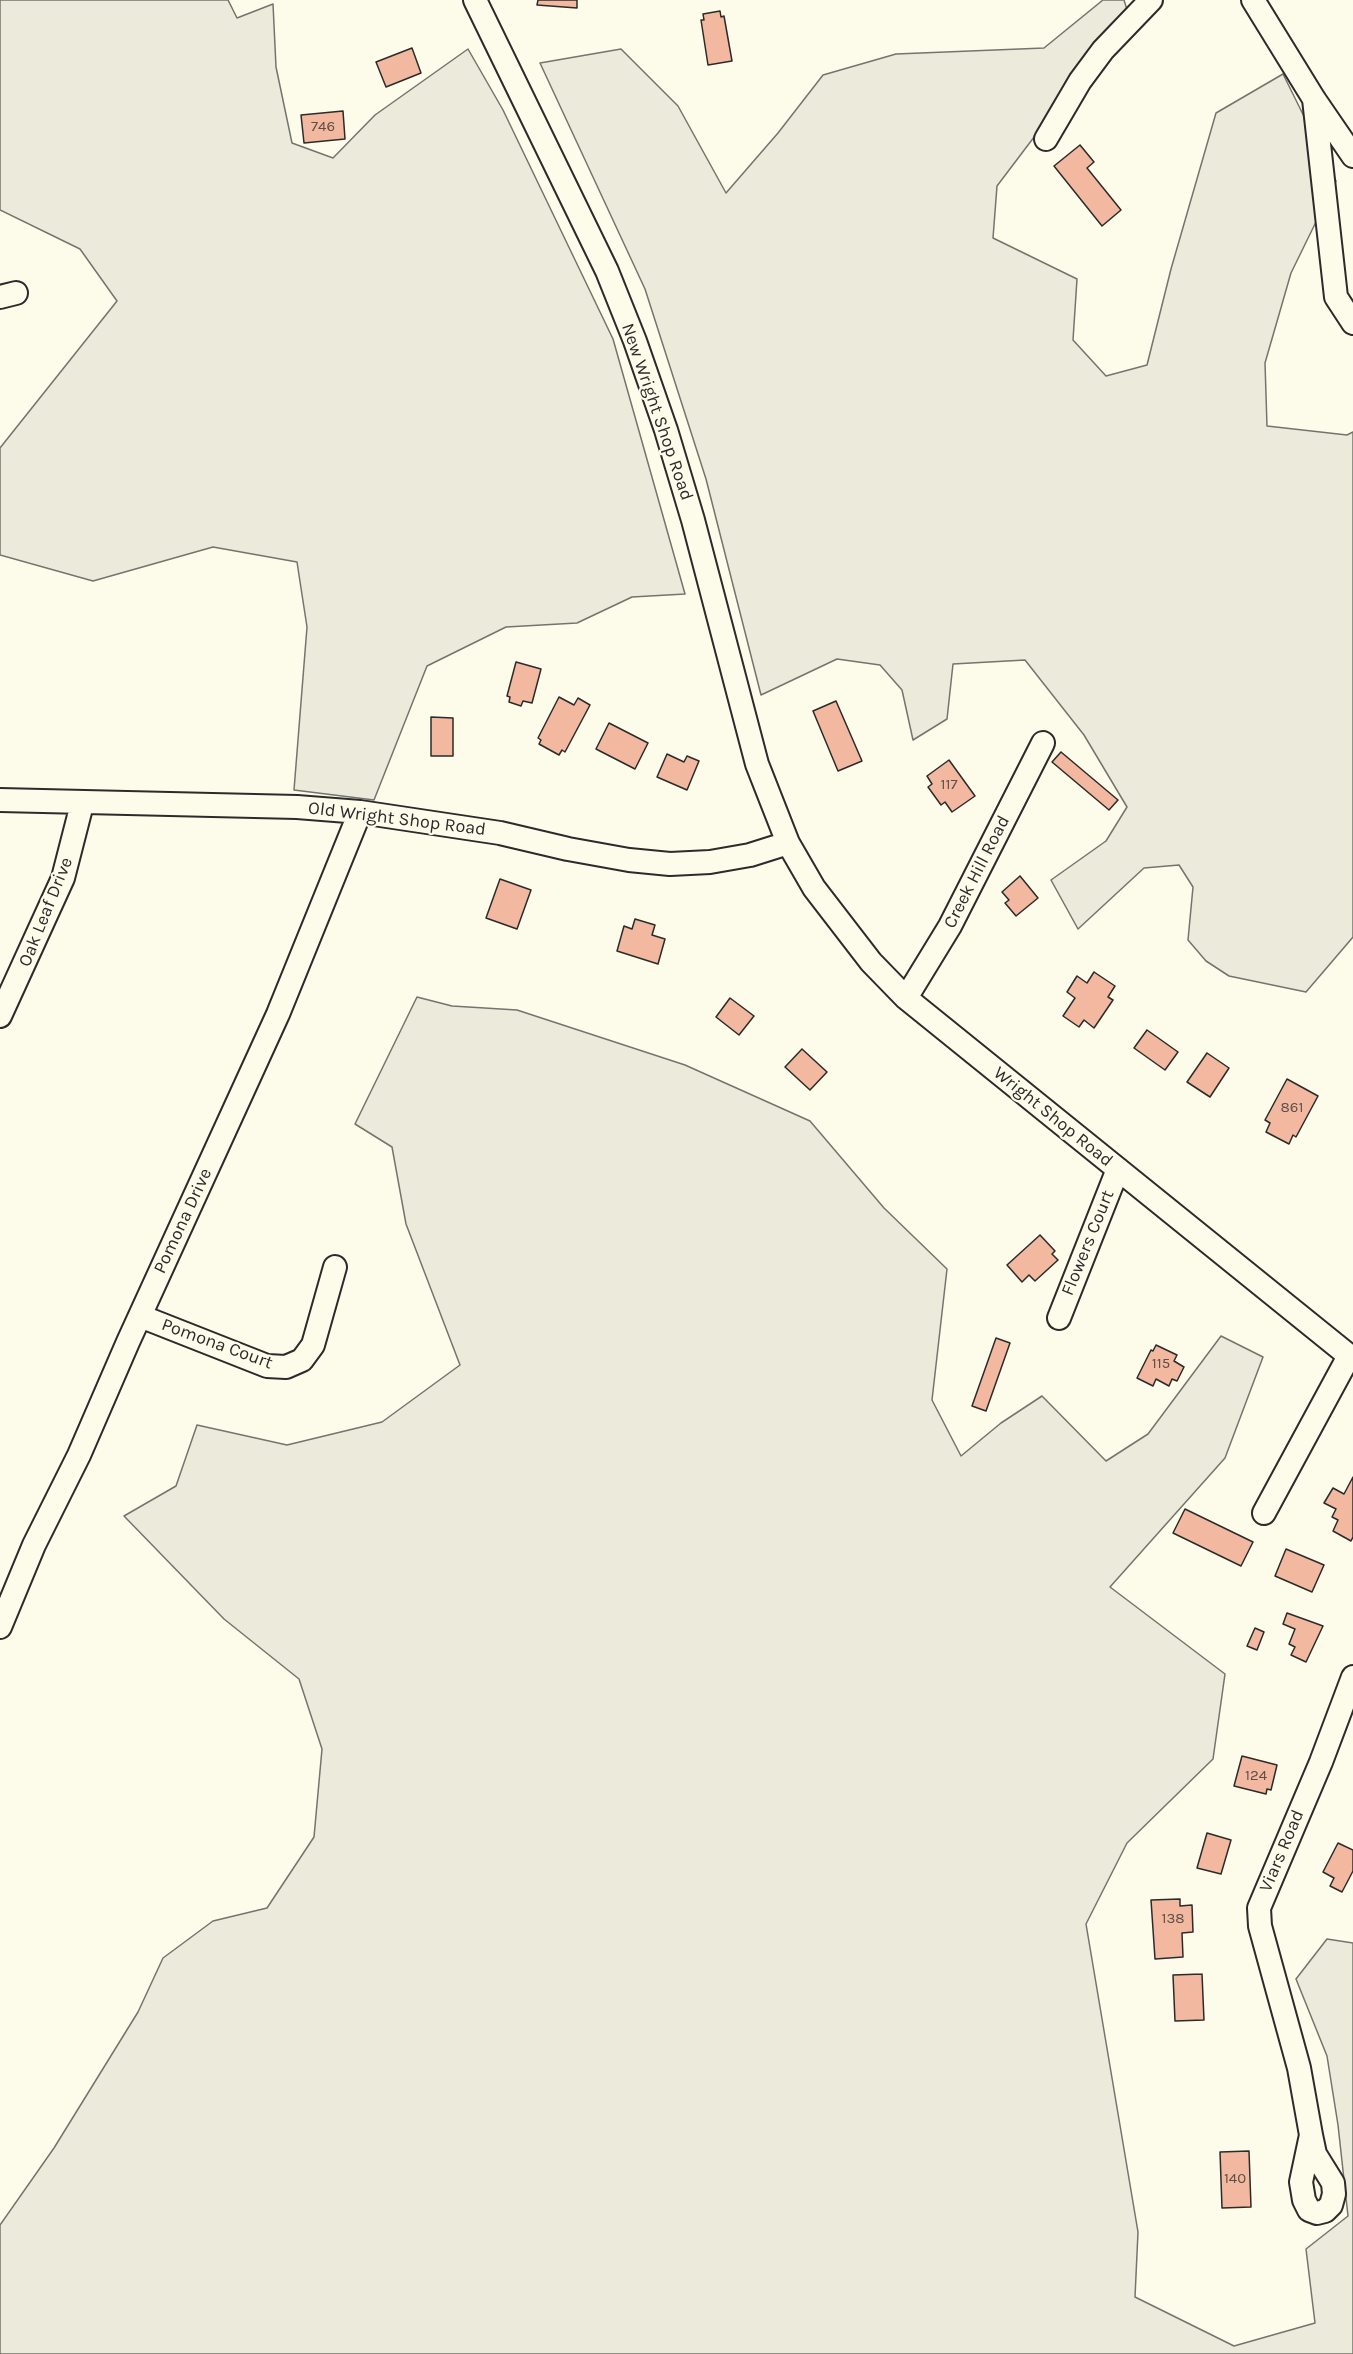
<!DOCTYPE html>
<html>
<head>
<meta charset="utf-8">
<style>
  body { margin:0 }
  canvas { display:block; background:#fdfbea }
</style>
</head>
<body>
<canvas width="1353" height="2354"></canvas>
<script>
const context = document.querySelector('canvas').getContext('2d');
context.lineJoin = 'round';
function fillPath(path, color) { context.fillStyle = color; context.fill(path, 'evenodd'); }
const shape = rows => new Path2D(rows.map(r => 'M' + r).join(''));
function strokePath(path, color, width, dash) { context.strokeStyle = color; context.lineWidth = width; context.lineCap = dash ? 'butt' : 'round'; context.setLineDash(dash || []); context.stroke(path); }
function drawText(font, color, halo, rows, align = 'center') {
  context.font = font + ' Karla,sans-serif'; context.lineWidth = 4.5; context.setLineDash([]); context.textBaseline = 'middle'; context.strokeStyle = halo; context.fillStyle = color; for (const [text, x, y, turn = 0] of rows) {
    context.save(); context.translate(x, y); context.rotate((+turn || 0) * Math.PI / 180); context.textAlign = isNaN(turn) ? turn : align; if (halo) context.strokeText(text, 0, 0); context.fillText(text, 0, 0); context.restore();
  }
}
const green = shape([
  [0,0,228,0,237,18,273,4,276,67,292,143,333,158,375,115,468,49,503,110,613,339,685,594,632,597,577,623,506,627,427,666,374,800,294,790,307,627,297,562,213,547,93,581,0,555,0,448,117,301,80,249,0,210,0,0],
  [1103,0,1124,0,1128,13,997,186,993,238,1077,279,1073,340,1106,376,1147,365,1171,269,1216,113,1283,74,1336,181,1291,273,1265,363,1267,426,1347,435,1353,432,1353,937,1306,992,1229,976,1206,961,1188,940,1193,887,1179,865,1144,868,1078,929,1051,880,1106,841,1127,807,1084,735,1025,660,953,664,947,719,913,740,902,690,880,665,837,659,761,695,706,479,645,289,540,63,621,49,678,106,726,193,778,133,823,75,896,54,1044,48,1103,0],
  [417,997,452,1006,517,1010,685,1065,810,1121,884,1208,947,1269,932,1400,961,1456,1001,1423,1042,1396,1106,1461,1148,1434,1221,1336,1263,1357,1225,1458,1110,1587,1225,1674,1213,1759,1127,1843,1086,1924,1138,2232,1135,2297,1234,2346,1315,2323,1306,2249,1348,2216,1338,2125,1327,2056,1296,1979,1327,1939,1353,1943,1353,2354,0,2354,0,2225,54,2148,138,2012,163,1958,213,1921,267,1908,314,1837,322,1749,299,1679,224,1619,124,1516,176,1486,197,1425,287,1445,382,1422,460,1365,406,1224,392,1147,355,1124,417,997]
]);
fillPath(green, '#ecebdb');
strokePath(green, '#74746e', 1.5);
const building = shape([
  [538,0,577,0,577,8,537,5,538,0],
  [720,11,721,17,724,16,732,61,708,65,701,20,704,20,703,14,720,11],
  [412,48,421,73,386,87,376,62,412,48],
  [343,111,345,139,304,143,301,115,343,111],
  [1080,145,1094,162,1087,168,1121,210,1102,226,1054,166,1080,145],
  [516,662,541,669,532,703,523,701,521,706,509,702,510,697,507,696,516,662],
  [559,697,574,705,578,698,590,705,565,752,562,750,559,755,539,744,541,740,538,738,559,697],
  [836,701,862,761,838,771,813,711,836,701],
  [431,717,453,718,453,756,431,756,431,717],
  [609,723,648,743,635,769,596,749,609,723],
  [1061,752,1118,800,1109,810,1052,762,1061,752],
  [667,754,684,762,687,756,699,761,687,790,657,777,667,754],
  [949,760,975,796,952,812,945,802,941,805,928,787,932,784,927,776,949,760],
  [1020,876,1038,898,1016,916,1005,903,1009,900,1002,892,1020,876],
  [500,879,531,890,517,929,486,918,500,879],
  [635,919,655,925,652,935,665,939,658,964,617,951,624,926,632,929,635,919],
  [1094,972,1115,986,1108,997,1113,1000,1094,1028,1084,1020,1079,1027,1063,1016,1075,998,1067,992,1077,976,1087,983,1094,972],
  [730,998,754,1016,739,1035,716,1017,730,998],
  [1147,1030,1178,1052,1165,1070,1134,1048,1147,1030],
  [802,1049,827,1072,810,1090,785,1067,802,1049],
  [1207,1053,1229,1068,1210,1097,1187,1082,1207,1053],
  [1287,1079,1318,1096,1296,1137,1293,1135,1289,1144,1266,1132,1270,1123,1265,1120,1287,1079],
  [1040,1235,1055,1251,1052,1254,1058,1260,1035,1281,1029,1275,1022,1282,1007,1265,1040,1235],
  [996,1338,1010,1343,986,1411,972,1406,996,1338],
  [1156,1345,1177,1355,1174,1361,1184,1367,1177,1381,1172,1379,1169,1386,1156,1379,1153,1386,1137,1378,1151,1350,1153,1351,1156,1345],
  [1353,1477,1353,1537,1351,1541,1333,1531,1338,1520,1332,1517,1336,1509,1324,1503,1333,1488,1344,1494,1353,1477],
  [1185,1509,1253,1542,1241,1566,1173,1533,1185,1509],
  [1286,1549,1324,1565,1312,1592,1275,1576,1286,1549],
  [1287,1613,1323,1626,1306,1662,1291,1655,1295,1647,1289,1644,1295,1629,1283,1624,1287,1613],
  [1255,1628,1264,1632,1257,1650,1247,1646,1255,1628],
  [1242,1756,1277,1765,1271,1790,1267,1789,1266,1794,1234,1786,1242,1756],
  [1207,1833,1231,1840,1221,1874,1197,1868,1207,1833],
  [1338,1843,1353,1850,1353,1871,1342,1892,1330,1886,1334,1878,1323,1872,1338,1843],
  [1180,1899,1180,1906,1192,1905,1193,1932,1182,1933,1183,1957,1155,1959,1151,1900,1180,1899],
  [1202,1974,1204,2020,1175,2021,1173,1975,1202,1974],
  [1249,2151,1251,2207,1222,2208,1220,2152,1249,2151]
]);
fillPath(building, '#f2b8a0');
strokePath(building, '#2b2b2b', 1.5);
const minor = shape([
  [475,0,607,271,635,341,666,430,693,520,757,764,788,843,814,888,871,962,906,998,1353,1359],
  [1253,0,1314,99,1353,156],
  [1314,99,1336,297,1353,323],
  [1046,139,1080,81,1103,50,1151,0],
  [0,297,16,293],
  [0,800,297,807,360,812,500,833,568,849,629,860,670,864,710,862,750,855,788,843],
  [906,998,950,926,1043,743],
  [0,1016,63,878,82,804],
  [140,1316,267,1366,286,1367,302,1360,313,1345,335,1267],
  [1059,1318,1118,1169],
  [1264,1513,1349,1356],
  [0,1627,34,1545,79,1455,128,1342,278,1014,360,812],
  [1311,2135,1299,2068,1260,1926,1259,1908,1321,1762,1353,1677],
  [1311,2135,1315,2154,1333,2183,1334,2194,1331,2205,1325,2211,1317,2213,1309,2210,1304,2200,1301,2182,1311,2135]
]);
strokePath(minor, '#2b2b2b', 26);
strokePath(minor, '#fdfbea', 22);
drawText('15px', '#5d4e48', null, [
  ["746",323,127],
  ["117",949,785],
  ["861",1292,1108],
  ["115",1161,1364],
  ["124",1256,1776],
  ["138",1173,1919],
  ["140",1235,2179]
]);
drawText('18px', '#2b2b2b', '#fdfbea', [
  ["New Wright Shop Road",657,412,71],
  ["Old Wright Shop Road",397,819,7],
  ["Creek Hill Road",977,872,-63],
  ["Oak Leaf Drive",46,912,-68],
  ["Wright Shop Road",1053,1117,39],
  ["Pomona Drive",183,1221,-65],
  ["Flowers Court",1088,1243,-68],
  ["Pomona Court",217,1344,20],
  ["Viars Road",1282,1851,-67]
]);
</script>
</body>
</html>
